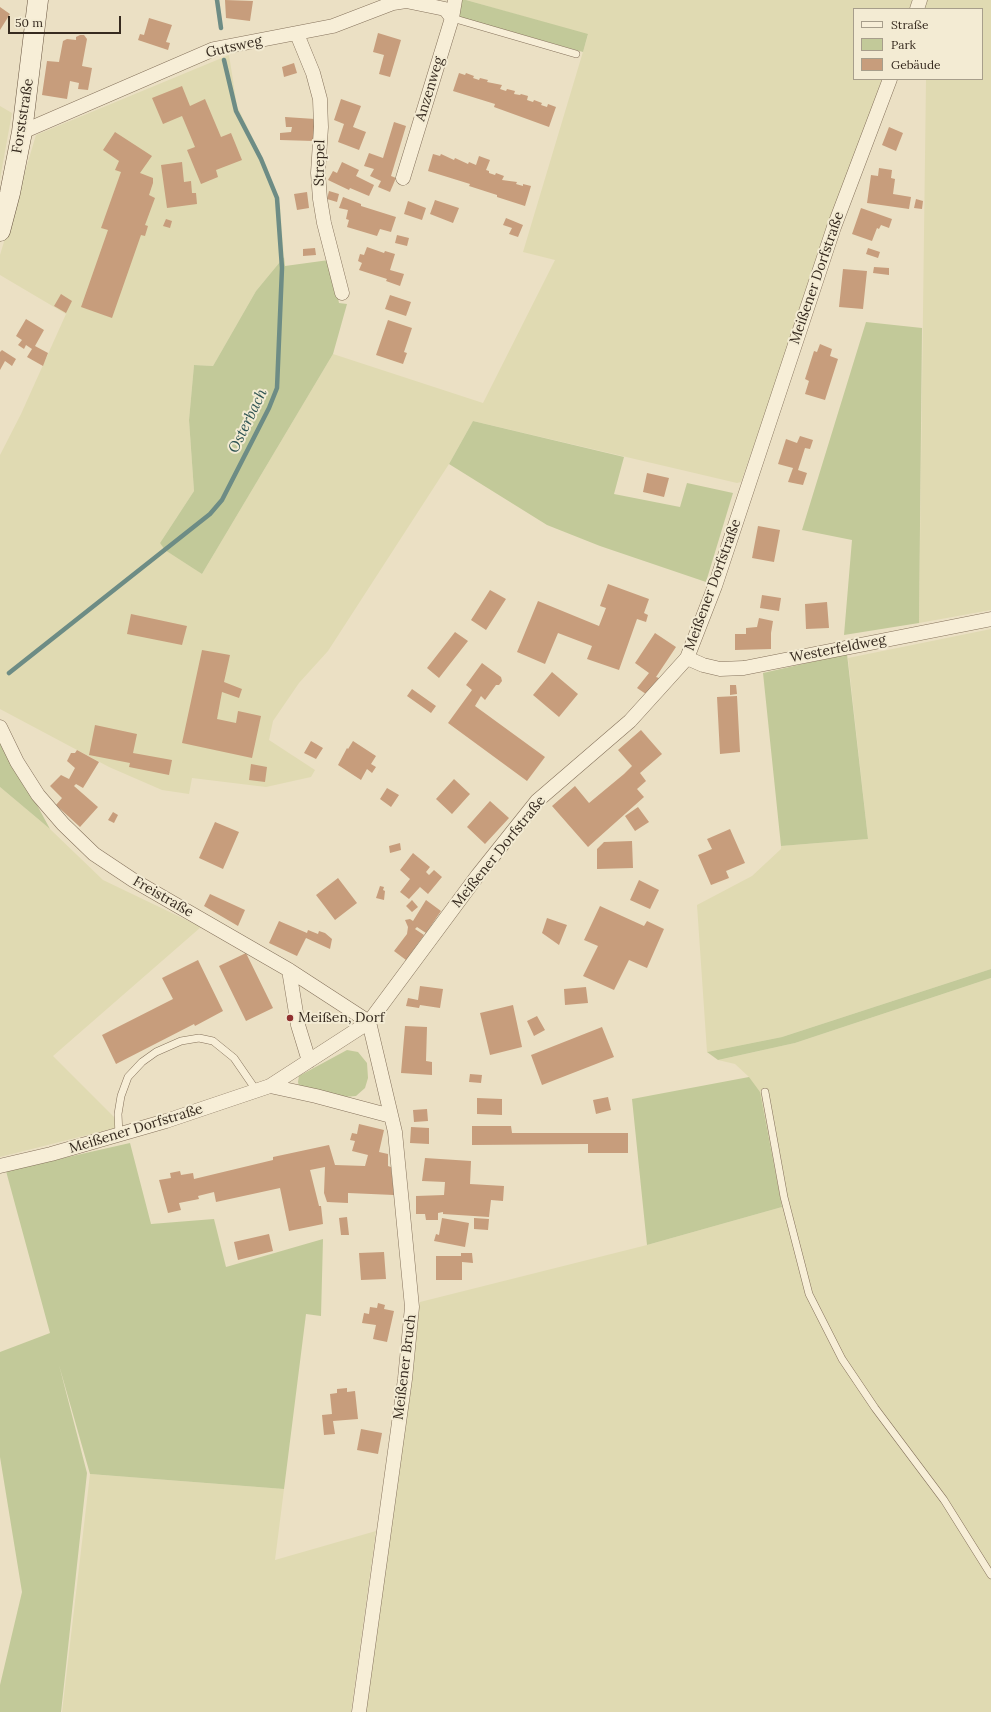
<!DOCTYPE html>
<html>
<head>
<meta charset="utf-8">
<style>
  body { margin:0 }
  #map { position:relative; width:991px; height:1712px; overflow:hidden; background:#ebe0c4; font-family:Lora,serif }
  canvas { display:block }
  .legend { position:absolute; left:853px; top:8px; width:130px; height:72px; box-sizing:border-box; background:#f3ebd3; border:1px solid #a79e8b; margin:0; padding:5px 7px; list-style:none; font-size:12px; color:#362a1f }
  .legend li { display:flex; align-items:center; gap:8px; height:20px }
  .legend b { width:20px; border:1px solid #a79e8b }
  .scale { position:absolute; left:8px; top:16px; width:113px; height:18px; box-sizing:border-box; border:2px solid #362a1f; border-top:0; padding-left:5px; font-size:12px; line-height:14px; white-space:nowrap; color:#362a1f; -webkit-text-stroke:3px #f3ebd3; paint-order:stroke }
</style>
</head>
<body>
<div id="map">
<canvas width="991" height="1712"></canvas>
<ul class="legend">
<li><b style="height:5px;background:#f7eed7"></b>Straße</li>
<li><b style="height:11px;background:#c2c999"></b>Park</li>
<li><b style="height:11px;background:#c79d7c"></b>Gebäude</li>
</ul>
<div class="scale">50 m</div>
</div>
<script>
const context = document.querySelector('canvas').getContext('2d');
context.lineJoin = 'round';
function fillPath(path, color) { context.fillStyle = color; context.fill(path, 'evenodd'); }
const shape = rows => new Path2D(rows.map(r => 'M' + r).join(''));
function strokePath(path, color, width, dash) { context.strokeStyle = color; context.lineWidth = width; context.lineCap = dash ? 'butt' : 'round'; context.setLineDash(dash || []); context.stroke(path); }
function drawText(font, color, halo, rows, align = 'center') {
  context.font = font + ' Lora,serif'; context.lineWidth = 4; context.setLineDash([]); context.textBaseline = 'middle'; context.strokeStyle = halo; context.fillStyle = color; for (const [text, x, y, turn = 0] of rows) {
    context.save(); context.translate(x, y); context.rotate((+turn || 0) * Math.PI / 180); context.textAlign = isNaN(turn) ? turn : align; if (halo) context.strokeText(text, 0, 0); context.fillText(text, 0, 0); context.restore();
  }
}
fillPath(shape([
  [466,0,913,0,909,9,854,9,854,79,882,79,741,482,737,483,473,421,449,464,328,651,299,683,273,721,269,740,315,770,311,777,266,787,192,778,189,794,162,790,109,767,0,709,0,455,21,414,66,314,0,275,0,255,36,135,229,55,237,106,267,167,280,205,284,257,256,291,213,366,194,365,189,420,194,491,160,543,202,574,333,354,483,403,555,260,523,252,588,35],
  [925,0,991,0,991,610,919,623,926,79,982,79,982,9,922,9],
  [0,106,12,113,0,179],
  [991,629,991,969,782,1037,707,1052,697,905,752,876,781,849,781,846,868,839,848,658],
  [0,787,50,829,103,880,201,927,53,1056,123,1126,0,1157],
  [991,978,991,1712,364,1712,420,1302,647,1245,782,1207,749,1077,735,1064,718,1060,795,1043],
  [90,1474,284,1489,275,1560,376,1531,351,1712,62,1712]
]), '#e0dab2');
fillPath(shape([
  [461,0,466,0,588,34,583,52,456,16],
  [284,257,285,266,329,260,339,303,347,304,333,354,202,574,165,550,160,543,194,491,189,420,194,365,213,366,256,291],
  [866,322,922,328,919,623,844,635,852,540,802,530],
  [473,421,624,457,614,494,680,507,687,483,733,493,706,582,600,546,547,525,449,464],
  [847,654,868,839,781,846,763,673],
  [0,737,50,829,0,787],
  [991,969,991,978,795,1043,718,1060,707,1052,782,1037],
  [347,1050,358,1052,367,1063,368,1078,365,1088,356,1096,344,1097,299,1086,298,1082,299,1076],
  [749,1077,760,1092,782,1207,647,1245,632,1099],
  [130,1143,151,1224,214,1219,226,1267,323,1239,321,1316,306,1314,284,1489,90,1474,59,1365,87,1473,61,1712,0,1712,0,1685,22,1592,0,1457,0,1352,50,1333,6,1171]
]), '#c2c999');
strokePath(shape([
  [217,0,221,28],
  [9,673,210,514,222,500,269,408,277,388,282,268,277,198,261,159,236,111,224,60]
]), '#6d8c85', 4.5);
fillPath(shape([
  [225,0,253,1,250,21,226,18],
  [0,7,10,14,0,30],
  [149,18,172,25,166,42,170,43,168,50,138,40,140,34,144,35],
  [378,33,401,40,390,77,379,74,384,55,373,52],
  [80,35,84,35,87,39,82,66,92,68,88,90,78,89,79,83,70,81,67,99,42,95,47,61,59,62,63,41,67,39,76,40,76,37],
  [294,63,297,73,284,77,282,67],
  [459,73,465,75,466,73,474,76,473,78,479,80,480,78,488,80,487,82,502,85,500,89,506,91,507,89,515,91,514,94,520,95,521,94,528,96,527,100,533,102,534,100,542,103,541,105,547,107,548,104,556,107,549,127,494,107,495,104,453,91],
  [182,86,190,106,205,99,221,137,231,133,242,160,216,170,218,177,201,184,187,150,195,147,182,116,163,124,152,98],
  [341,99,361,106,353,127,366,132,359,150,338,142,344,124,334,120],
  [285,117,315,119,314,141,280,140,280,133,291,132,292,127,286,127],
  [394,122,406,126,391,176,396,178,390,192,378,187,381,181,370,176,374,169,364,166,369,153,383,158],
  [889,127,903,133,896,151,882,145],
  [115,132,152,156,140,173,153,178,153,183,149,195,155,198,145,225,148,226,145,236,141,235,112,318,81,307,108,230,101,228,121,172,115,170,119,161,103,150],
  [433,154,440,156,441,154,454,160,455,158,468,164,469,162,476,165,479,156,490,160,486,170,489,171,489,173,495,175,496,173,504,176,502,180,517,182,516,184,523,186,523,184,531,186,525,206,497,197,497,195,469,186,470,184,428,171],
  [182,162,184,182,191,181,192,193,196,193,197,204,167,208,161,165],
  [342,162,359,170,356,176,374,185,369,196,350,188,349,190,328,180,333,171,337,173],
  [879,168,892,170,891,178,895,179,893,194,911,197,909,209,867,203,871,175,878,176],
  [329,191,339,194,337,202,327,199],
  [307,192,309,208,297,210,294,194],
  [343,197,361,204,361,206,396,217,391,232,380,229,377,236,347,227,349,220,346,219,348,210,339,208],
  [916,199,923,201,922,209,914,208],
  [435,200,459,208,453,223,430,214],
  [408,201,426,208,422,220,404,214],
  [861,208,892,219,889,228,881,225,879,229,877,228,872,241,852,234],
  [506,218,523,225,518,237,509,234,512,228,503,225],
  [166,219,172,221,170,228,163,226],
  [397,235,409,238,407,246,395,243],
  [367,247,384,253,385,251,395,254,390,270,404,274,400,286,386,281,387,279,359,270,362,263,358,261,360,254,364,255],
  [315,248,316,255,303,256,303,249],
  [868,248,880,252,878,258,866,254],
  [874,267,889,268,889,275,873,273],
  [843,269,867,271,863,309,839,307],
  [61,294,72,301,66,313,54,306],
  [390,295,411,302,406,316,385,309],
  [26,319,44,330,35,346,48,353,43,366,27,357,32,349,26,345,24,349,18,345,22,340,16,336],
  [388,320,412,328,404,352,407,353,403,364,376,355],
  [820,344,832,349,830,356,838,359,825,400,805,394,809,381,805,379,814,351,817,352],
  [2,350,16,359,12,366,5,361,0,370,0,352],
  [800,436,813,440,810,449,805,448,798,470,807,473,803,485,788,482,793,468,778,464,786,439,797,443],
  [647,473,669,478,664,497,643,492],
  [758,526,780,530,774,562,752,558],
  [608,584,649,599,644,613,648,615,646,622,637,619,619,670,587,659,592,646,558,633,545,664,517,652,538,601,599,626,606,608,600,606],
  [490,590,506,599,486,630,471,620],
  [762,595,781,598,779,611,760,608],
  [827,602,829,628,806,629,805,604],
  [131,614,187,626,182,645,127,634],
  [759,618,773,621,771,633,771,649,735,650,735,634,746,634,746,628,757,627],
  [455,632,468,641,439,678,427,668],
  [655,633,676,647,656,677,659,678,646,694,637,688,649,673,635,663],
  [202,650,230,655,224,682,242,689,239,698,222,692,217,719,236,723,238,711,261,716,252,758,182,743],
  [482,663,501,677,502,681,499,685,496,685,485,700,481,696,475,706,545,757,527,781,448,723,472,690,466,685],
  [552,672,578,694,559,717,533,695],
  [730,685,736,685,737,694,730,695],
  [412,689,436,706,431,713,407,696],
  [737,696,740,752,720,754,717,697],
  [95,725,137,734,133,753,172,760,169,775,129,767,130,763,89,755],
  [641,730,662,754,640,773,646,781,637,789,644,797,588,847,552,806,575,786,589,803,624,774,632,766,618,750],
  [311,741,323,748,316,759,304,753],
  [353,741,376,756,371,764,376,767,372,773,367,769,361,780,338,765,347,748,348,749],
  [77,750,99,762,83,788,76,784,74,786,98,807,80,827,56,805,62,798,50,786,61,775,69,779,75,768,67,761,71,753,75,753],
  [251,764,267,767,265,782,249,780],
  [454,779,470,794,452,814,436,799],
  [387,788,399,795,391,807,380,799],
  [490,801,509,818,485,844,467,827],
  [638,807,649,822,635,831,625,816],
  [113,812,118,815,114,823,108,820],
  [215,822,239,832,223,869,199,858],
  [730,829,745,863,726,871,729,878,711,885,698,855,712,849,707,839],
  [632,841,633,868,597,869,597,849,604,842],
  [400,843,401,850,390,853,389,846],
  [413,853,430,867,426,872,429,875,434,870,442,877,428,894,420,887,409,899,400,892,410,879,400,870],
  [338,878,357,903,335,920,316,895],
  [639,880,659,890,650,909,630,900],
  [380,886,384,887,383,890,385,891,384,900,376,898],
  [210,894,245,910,238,926,204,906],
  [412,900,418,907,412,912,406,906],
  [426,900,441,911,426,933,417,927,415,929,424,935,406,960,394,951,407,934,408,927,405,920,410,919,413,921],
  [600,906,644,926,647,921,664,929,647,968,629,960,614,990,583,976,598,946,584,940],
  [547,918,567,925,559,945,542,933],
  [279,921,307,933,308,930,318,934,319,931,325,933,332,939,330,949,306,938,297,956,269,943],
  [246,953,273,1008,246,1021,219,966],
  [198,960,223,1011,195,1026,194,1024,116,1064,102,1035,173,999,162,978],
  [420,986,443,989,440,1008,420,1005,419,1008,406,1006,408,998,418,1000],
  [586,987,588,1003,565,1005,564,989],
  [513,1005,522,1047,490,1055,480,1013],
  [537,1016,545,1030,534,1036,527,1021],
  [405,1026,427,1027,426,1061,432,1062,432,1075,401,1073],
  [602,1027,614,1057,542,1085,531,1055],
  [470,1074,482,1075,481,1083,469,1082],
  [608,1097,611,1110,596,1114,593,1100],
  [477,1098,502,1099,502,1115,477,1114],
  [427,1109,428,1121,414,1122,413,1110],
  [359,1124,384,1130,379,1152,388,1154,388,1166,391,1167,394,1195,348,1193,348,1203,327,1202,324,1193,325,1167,310,1170,319,1206,321,1206,323,1224,289,1231,280,1188,216,1202,214,1192,198,1196,199,1199,179,1203,181,1210,168,1213,159,1180,171,1178,170,1173,180,1171,181,1175,193,1173,194,1179,273,1160,273,1157,329,1145,335,1165,365,1166,368,1155,352,1151,355,1141,350,1140,352,1133,357,1134],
  [472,1126,511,1126,512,1133,628,1133,628,1153,588,1153,588,1144,472,1145],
  [411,1127,429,1128,429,1144,410,1143],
  [425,1158,471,1161,470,1184,504,1186,503,1201,491,1200,489,1217,443,1214,443,1212,438,1213,438,1220,426,1220,425,1214,416,1214,416,1196,444,1195,445,1182,422,1181],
  [347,1217,349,1235,341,1235,339,1218],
  [442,1218,469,1223,465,1247,434,1241,436,1234,439,1235],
  [474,1218,489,1219,488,1230,474,1229],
  [269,1234,273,1251,238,1260,234,1242],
  [384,1252,386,1279,361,1280,359,1253],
  [461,1253,472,1253,473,1263,462,1262,462,1280,436,1280,436,1256,461,1256],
  [378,1303,385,1305,384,1309,394,1311,387,1342,373,1339,376,1325,362,1323,364,1313,369,1314,370,1307,377,1308],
  [347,1388,347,1392,355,1391,358,1419,333,1421,335,1434,324,1435,322,1415,332,1414,330,1394,337,1393,337,1389],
  [361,1429,382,1433,378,1454,357,1450]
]), '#c79d7c');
const lane = shape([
  [452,18,576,54],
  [765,1092,784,1197,809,1294,842,1359,875,1408,944,1500,991,1575],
  [119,1135,118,1114,121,1096,128,1077,142,1062,156,1052,181,1041,199,1038,213,1041,234,1058,256,1090]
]);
const street = shape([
  [917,9,920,0],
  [297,34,313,73,320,99,321,127,318,173,320,199,324,223,342,293],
  [22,132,214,49,333,26,393,3,406,1,445,9,452,18],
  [403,178,452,18,455,0],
  [687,658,703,665,720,669,744,668,991,619],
  [0,727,17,762,38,795,63,824,94,854,133,880,289,970,369,1022],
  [289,970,298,1025,309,1061],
  [270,1086,316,1096,391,1116],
  [0,1166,51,1154,166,1121,270,1086,369,1022,478,875,537,801,630,721,687,658,715,586,834,227,890,79],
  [359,1712,405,1379,412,1307,395,1132,369,1022]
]);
const secondary = shape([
  [0,231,10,193,22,132,38,0]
]);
strokePath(lane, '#85725c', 8);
strokePath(street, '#85725c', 15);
strokePath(secondary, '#67533f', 21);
strokePath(lane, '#f7eed7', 7);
strokePath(street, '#f7eed7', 14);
strokePath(secondary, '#f7eed7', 20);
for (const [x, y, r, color] of [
  [290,1018,4,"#90302f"]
]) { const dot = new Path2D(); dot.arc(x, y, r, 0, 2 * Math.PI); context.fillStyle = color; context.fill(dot); strokePath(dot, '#f3ebd3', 1.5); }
drawText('14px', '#362a1f', '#f3ebd3', [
  ["Gutsweg",234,47,-13],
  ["Anzenweg",430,89,-73],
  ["Forststraße",23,116,-81],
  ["Strepel",320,163,-89],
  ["Meißener Dorfstraße",817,278,-71],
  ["Meißener Dorfstraße",713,585,-70],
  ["Westerfeldweg",838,649,-11],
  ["Meißener Dorfstraße",499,852,-51],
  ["Freistraße",163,897,30],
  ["Meißener Dorfstraße",136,1129,-17],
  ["Meißener Bruch",405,1367,-83]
]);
drawText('14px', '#362a1f', '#f3ebd3', [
  ["Meißen, Dorf",298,1018]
], 'left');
drawText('italic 15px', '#2f5453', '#f3ebd3', [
  ["Osterbach",248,421,-64]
]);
</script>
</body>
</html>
